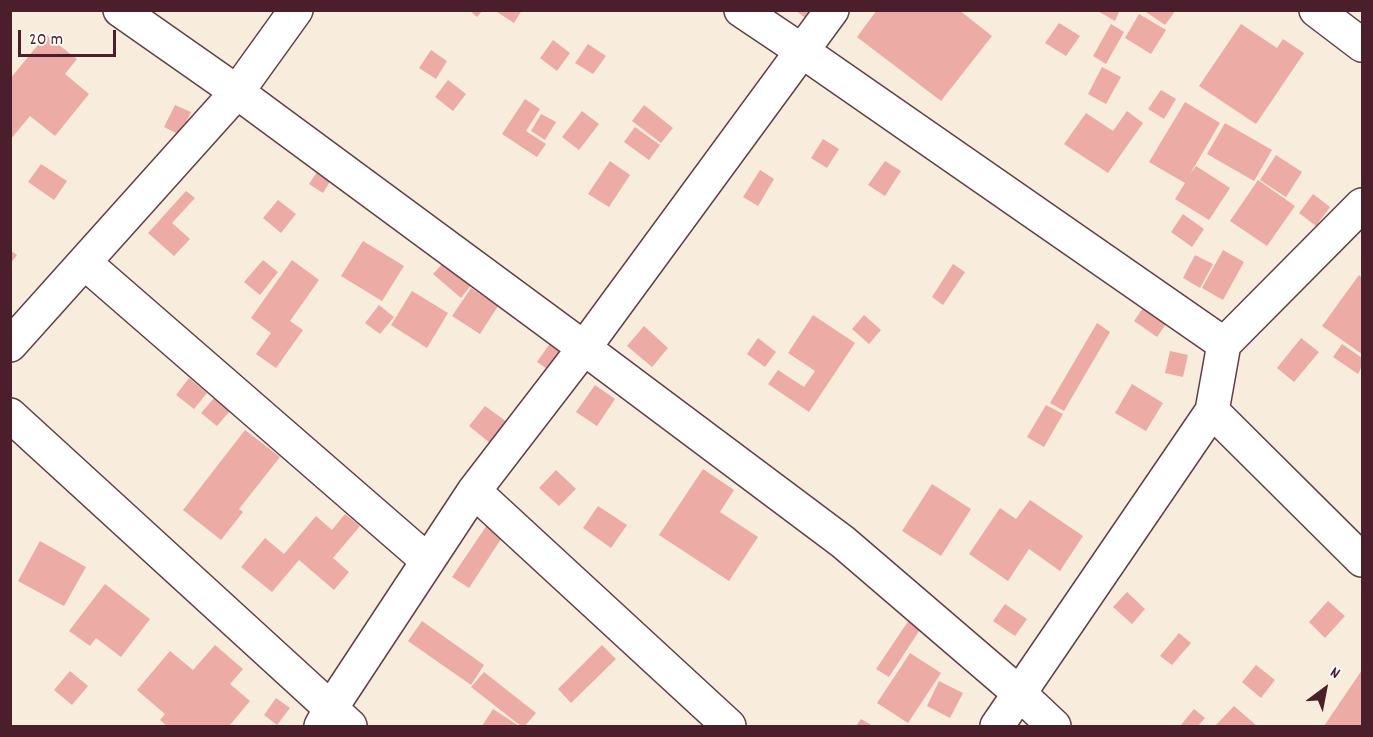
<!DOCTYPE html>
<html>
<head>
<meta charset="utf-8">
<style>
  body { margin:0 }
  #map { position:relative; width:1373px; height:737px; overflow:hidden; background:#f8ecdc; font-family:Dekko,sans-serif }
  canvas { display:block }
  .frame { position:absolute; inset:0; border:12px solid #4a1f2b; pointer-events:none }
  .north { position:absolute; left:1295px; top:659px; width:60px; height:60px; -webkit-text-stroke:4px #fdfcf7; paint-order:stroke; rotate:32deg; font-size:16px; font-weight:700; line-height:24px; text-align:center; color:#4a1f2b }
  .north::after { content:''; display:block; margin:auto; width:21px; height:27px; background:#4a1f2b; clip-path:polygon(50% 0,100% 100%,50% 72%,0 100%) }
  .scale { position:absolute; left:18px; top:30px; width:98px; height:27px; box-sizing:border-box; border:3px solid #4a1f2b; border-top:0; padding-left:8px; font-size:18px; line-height:21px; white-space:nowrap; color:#4a1f2b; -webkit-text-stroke:4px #fdfcf7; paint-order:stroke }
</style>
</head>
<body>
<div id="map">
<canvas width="1373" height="737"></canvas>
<div class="frame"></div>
<div class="north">N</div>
<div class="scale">20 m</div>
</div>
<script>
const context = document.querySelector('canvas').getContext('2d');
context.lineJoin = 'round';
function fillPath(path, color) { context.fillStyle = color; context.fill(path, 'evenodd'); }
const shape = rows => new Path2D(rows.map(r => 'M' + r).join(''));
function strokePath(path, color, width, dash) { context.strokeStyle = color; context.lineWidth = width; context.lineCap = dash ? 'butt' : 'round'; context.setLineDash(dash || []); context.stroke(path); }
fillPath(shape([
  [469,10,483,10,477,17],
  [498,10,522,10,514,23,497,12],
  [795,10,820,10,812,23],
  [877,10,959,10,992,36,941,101,857,37],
  [1096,10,1120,10,1115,21],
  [1147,10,1176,10,1165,25,1146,12],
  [1139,14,1166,30,1151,54,1125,38],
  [1059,23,1080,36,1066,56,1045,43],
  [1111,24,1124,32,1106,64,1093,56],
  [1241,24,1277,48,1283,39,1304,53,1256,124,1199,86],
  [46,35,77,59,65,74,89,94,55,136,30,116,10,140,10,79],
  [553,40,570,53,557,71,540,58],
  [588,44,606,56,593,74,575,63],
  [431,50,447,61,436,79,419,68],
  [1102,67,1121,77,1106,104,1088,94],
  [448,80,466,94,453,111,435,97],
  [1161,90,1176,99,1164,119,1148,109],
  [525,99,540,109,526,131,546,144,537,157,502,134],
  [1185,102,1220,123,1190,174,1196,166,1230,188,1209,220,1175,199,1185,183,1149,162],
  [175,105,191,112,180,135,164,127],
  [644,105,673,128,661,143,632,121],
  [582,111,599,124,579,150,562,137],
  [1127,111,1143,123,1108,173,1064,144,1086,113,1113,131],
  [541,114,556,122,545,140,531,131],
  [1225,123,1272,150,1254,181,1207,154],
  [635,127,660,145,649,160,624,142],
  [823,139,839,149,827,168,811,158],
  [1276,155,1302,172,1286,197,1260,180],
  [610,161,630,175,609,207,588,194],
  [885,161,901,171,885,196,868,185],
  [41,164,67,181,54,200,28,182],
  [321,166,334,175,323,193,309,184],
  [760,170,774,179,758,206,743,197],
  [1258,180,1295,206,1267,246,1230,221],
  [186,191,195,198,172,223,190,239,174,256,148,233],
  [1313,194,1330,207,1316,226,1299,213],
  [278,200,296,214,281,233,263,218],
  [1183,214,1204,229,1192,247,1171,232],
  [363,241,404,266,382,301,341,276],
  [10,250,17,255,10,264],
  [1223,250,1244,262,1223,300,1202,288],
  [1195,255,1213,264,1200,288,1183,278],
  [263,260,278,272,260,295,244,282],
  [292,260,319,280,290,321,303,330,276,368,256,354,271,333,251,318],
  [445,261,472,284,461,298,433,274],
  [953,264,965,272,943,305,932,297],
  [1359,275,1362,278,1362,354,1322,326],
  [471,288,498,306,480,334,452,316],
  [412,291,448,313,427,348,391,325],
  [379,305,394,317,380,334,365,323],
  [1145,305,1168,321,1157,337,1134,321],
  [813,315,855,343,809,412,768,384,778,370,804,387,815,371,788,353],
  [864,315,881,330,869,344,852,329],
  [1097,323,1110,332,1064,411,1050,403],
  [644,326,668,348,652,367,627,346],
  [758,338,776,352,765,367,747,354],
  [1301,338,1319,352,1294,382,1277,368],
  [551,342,579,361,565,381,537,362],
  [1342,344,1362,358,1362,366,1358,374,1333,357],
  [1170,351,1188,355,1183,377,1165,373],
  [189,378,207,393,194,409,176,395],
  [1132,384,1163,403,1146,431,1115,413],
  [595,385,615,399,597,426,576,412],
  [215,397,230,411,217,426,201,413],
  [1046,405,1063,414,1044,447,1027,437],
  [485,406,507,422,490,443,469,426],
  [245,430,280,457,239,509,243,512,221,540,183,510],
  [703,469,734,490,720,512,758,537,729,581,659,535],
  [556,470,576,489,559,506,539,488],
  [932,484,971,509,941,556,902,531],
  [1030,500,1083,536,1060,571,1029,549,1008,581,969,554,1000,508,1016,519],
  [598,506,627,525,611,548,583,528],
  [345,514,360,526,333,558,349,572,334,590,299,560,272,592,241,567,265,538,284,554,316,516,332,530],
  [487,525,503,536,469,588,452,577],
  [40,541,86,567,64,606,18,581],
  [105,584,150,619,121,657,96,638,90,646,69,631],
  [1127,592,1145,609,1132,624,1113,607],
  [1328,601,1345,616,1325,638,1309,622],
  [1005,604,1027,619,1015,636,993,621],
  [909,620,921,628,889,677,876,669],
  [422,621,484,665,471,685,408,641],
  [1179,633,1191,643,1172,665,1160,656],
  [215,645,243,669,230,684,250,701,230,725,231,726,167,726,160,720,165,714,137,690,170,651,193,670],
  [602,645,616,659,571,703,558,689],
  [910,653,941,673,908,723,877,703],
  [1256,665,1275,680,1261,698,1242,682],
  [1362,670,1362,726,1324,726],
  [70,671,88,686,72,705,54,690],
  [484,672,536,713,525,726,521,726,471,687],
  [939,681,963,693,950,718,927,706],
  [276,698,290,708,277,725,264,715],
  [1234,706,1257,726,1215,726],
  [493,709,519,726,482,726],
  [1194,709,1205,718,1198,726,1180,726],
  [861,719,873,726,856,726]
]), '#edaba5');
const minor = shape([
  [120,10,237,92,584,348,843,542,1019,693,1054,726],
  [741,10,802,51,1224,344],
  [1316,10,1362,45],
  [85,263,428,561],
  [10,345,237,92,296,10],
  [1212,411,1362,560],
  [10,415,350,726],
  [474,491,729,726],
  [321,726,331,708,474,491,584,348,832,10],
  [997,726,1212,411,1224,344,1362,205]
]);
strokePath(minor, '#643e46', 36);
strokePath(minor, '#fff', 33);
</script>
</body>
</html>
